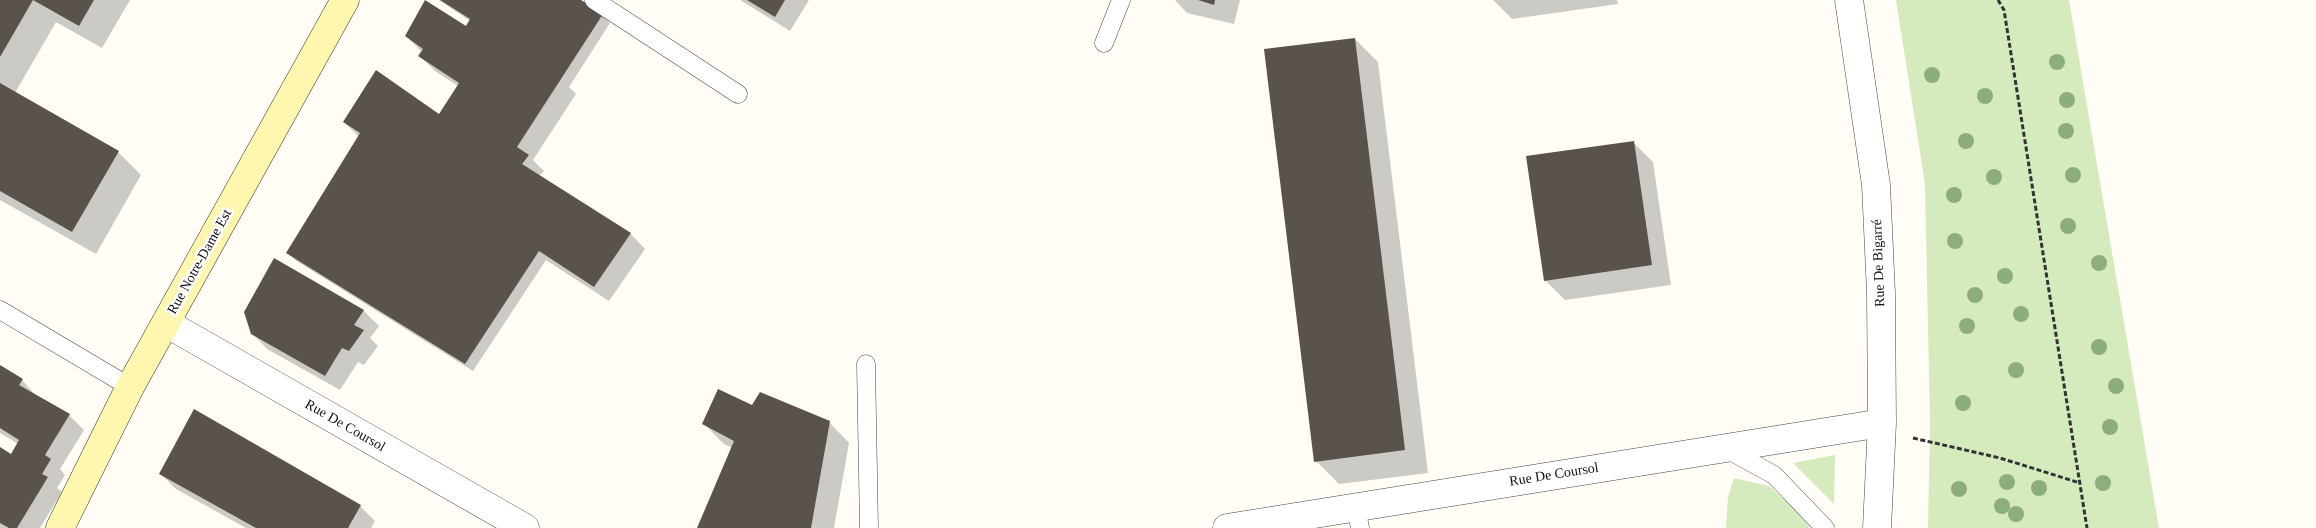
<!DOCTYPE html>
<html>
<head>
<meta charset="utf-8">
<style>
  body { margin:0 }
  canvas { display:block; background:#fffdf5 }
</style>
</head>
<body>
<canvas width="2316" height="528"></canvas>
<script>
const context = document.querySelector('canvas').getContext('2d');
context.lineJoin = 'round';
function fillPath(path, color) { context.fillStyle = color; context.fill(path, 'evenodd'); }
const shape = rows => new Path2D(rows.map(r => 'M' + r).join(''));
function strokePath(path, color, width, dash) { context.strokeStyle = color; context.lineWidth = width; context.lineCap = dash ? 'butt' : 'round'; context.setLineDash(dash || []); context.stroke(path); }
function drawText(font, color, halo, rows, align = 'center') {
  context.font = font + ' "Times New Roman",serif'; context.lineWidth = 5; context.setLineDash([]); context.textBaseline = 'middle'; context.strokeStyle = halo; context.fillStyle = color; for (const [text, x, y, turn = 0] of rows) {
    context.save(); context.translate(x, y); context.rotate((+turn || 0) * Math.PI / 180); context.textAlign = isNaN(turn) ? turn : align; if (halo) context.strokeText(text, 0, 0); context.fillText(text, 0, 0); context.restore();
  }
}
fillPath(shape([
  [1896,0,2069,0,2159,528,1928,528,1930,424,1925,184],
  [1835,455,1834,504,1793,463],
  [1734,478,1769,486,1803,517,1810,528,1726,528,1728,497]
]), '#d5ebbd');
fillPath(shape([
  [0,0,130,0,102,48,56,22,15,93,118,152,141,175,96,254,0,200],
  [439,0,579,0,602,15,610,23,569,87,576,94,533,160,544,171,539,176,631,234,645,249,609,301,546,260,473,371,295,260,288,252,359,137,344,122,439,115,458,86,435,71,420,56,422,52,406,36,466,28,470,21],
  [740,0,809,0,790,31],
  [1175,0,1240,0,1234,24,1187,13],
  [1493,0,1617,0,1618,4,1512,19],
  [1355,39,1378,62,1428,473,1339,484,1316,461],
  [1633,142,1653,162,1671,285,1565,300,1545,280],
  [275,260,364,311,379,326,370,338,378,346,364,365,358,362,340,390,267,349,252,333],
  [0,367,22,380,36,396,69,415,84,430,60,469,65,475,57,488,62,492,40,528,0,528,0,448,12,456,18,444,0,433],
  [753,406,829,422,849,443,834,528,699,528,732,448,724,444,704,424],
  [161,474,360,506,375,521,371,528,246,528,176,489]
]), '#0003');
fillPath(shape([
  [0,0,33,0,0,57],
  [33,0,94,0,79,26],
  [425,0,466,26,470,19,440,0,581,0,603,14,517,147,529,155,522,164,631,233,594,287,539,251,465,364,286,253,360,133,343,122,376,70,439,114,459,83,418,56,423,49,405,36],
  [747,0,785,0,775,17],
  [1198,0,1215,0,1214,5],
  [1355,38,1405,450,1314,462,1264,49],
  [0,83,119,151,72,232,0,191],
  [1634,141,1652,265,1544,281,1526,156],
  [274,258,364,310,354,325,364,330,349,351,342,348,325,376,251,334,244,312],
  [0,365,23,379,19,385,70,414,45,455,51,459,42,474,48,477,17,528,9,528,0,523,0,447,11,454,19,440,0,428],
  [718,389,752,405,760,392,830,421,811,528,697,528,734,441,702,424],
  [194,409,361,505,348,528,256,528,159,474]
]), '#5a524d');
const lane = shape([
  [594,0,738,94],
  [1104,43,1121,0],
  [0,310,130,387],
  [866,364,869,528],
  [1725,448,1774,475,1825,528],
  [1356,507,1360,528]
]);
const street = shape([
  [1849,0,1876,185,1881,293,1882,423,1877,528],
  [166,323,525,528],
  [1227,528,1882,423]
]);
const secondary = shape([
  [60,528,130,387,345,0]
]);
strokePath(lane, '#444', 19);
strokePath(street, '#444', 29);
strokePath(secondary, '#333', 29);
strokePath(shape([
  [1998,0,2004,10,2087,528],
  [1913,438,2000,458,2080,483]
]), '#333', 3, [5, 2.5]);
strokePath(lane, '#fff', 18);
strokePath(street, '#fff', 28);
strokePath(secondary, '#fff6b0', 28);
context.fillStyle = '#8dad7f';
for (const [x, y] of [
  [2057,62],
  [1932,75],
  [1985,96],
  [2067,100],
  [2066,131],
  [1966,141],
  [2073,175],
  [1994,177],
  [1954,195],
  [2068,226],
  [1955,241],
  [2099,263],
  [2005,276],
  [1975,295],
  [2021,314],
  [1967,326],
  [2099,347],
  [2016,370],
  [2116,386],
  [1963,403],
  [2110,427],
  [2007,482],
  [2103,483],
  [2039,488],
  [1959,489],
  [2002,506],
  [2016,514]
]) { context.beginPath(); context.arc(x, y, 8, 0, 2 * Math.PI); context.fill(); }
drawText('14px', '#111', '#fff', [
  ["Rue Notre-Dame Est",200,262,-61],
  ["Rue De Bigarré",1879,263,-92],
  ["Rue De Coursol",345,426,30],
  ["Rue De Coursol",1554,475,-9]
]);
</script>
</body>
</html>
